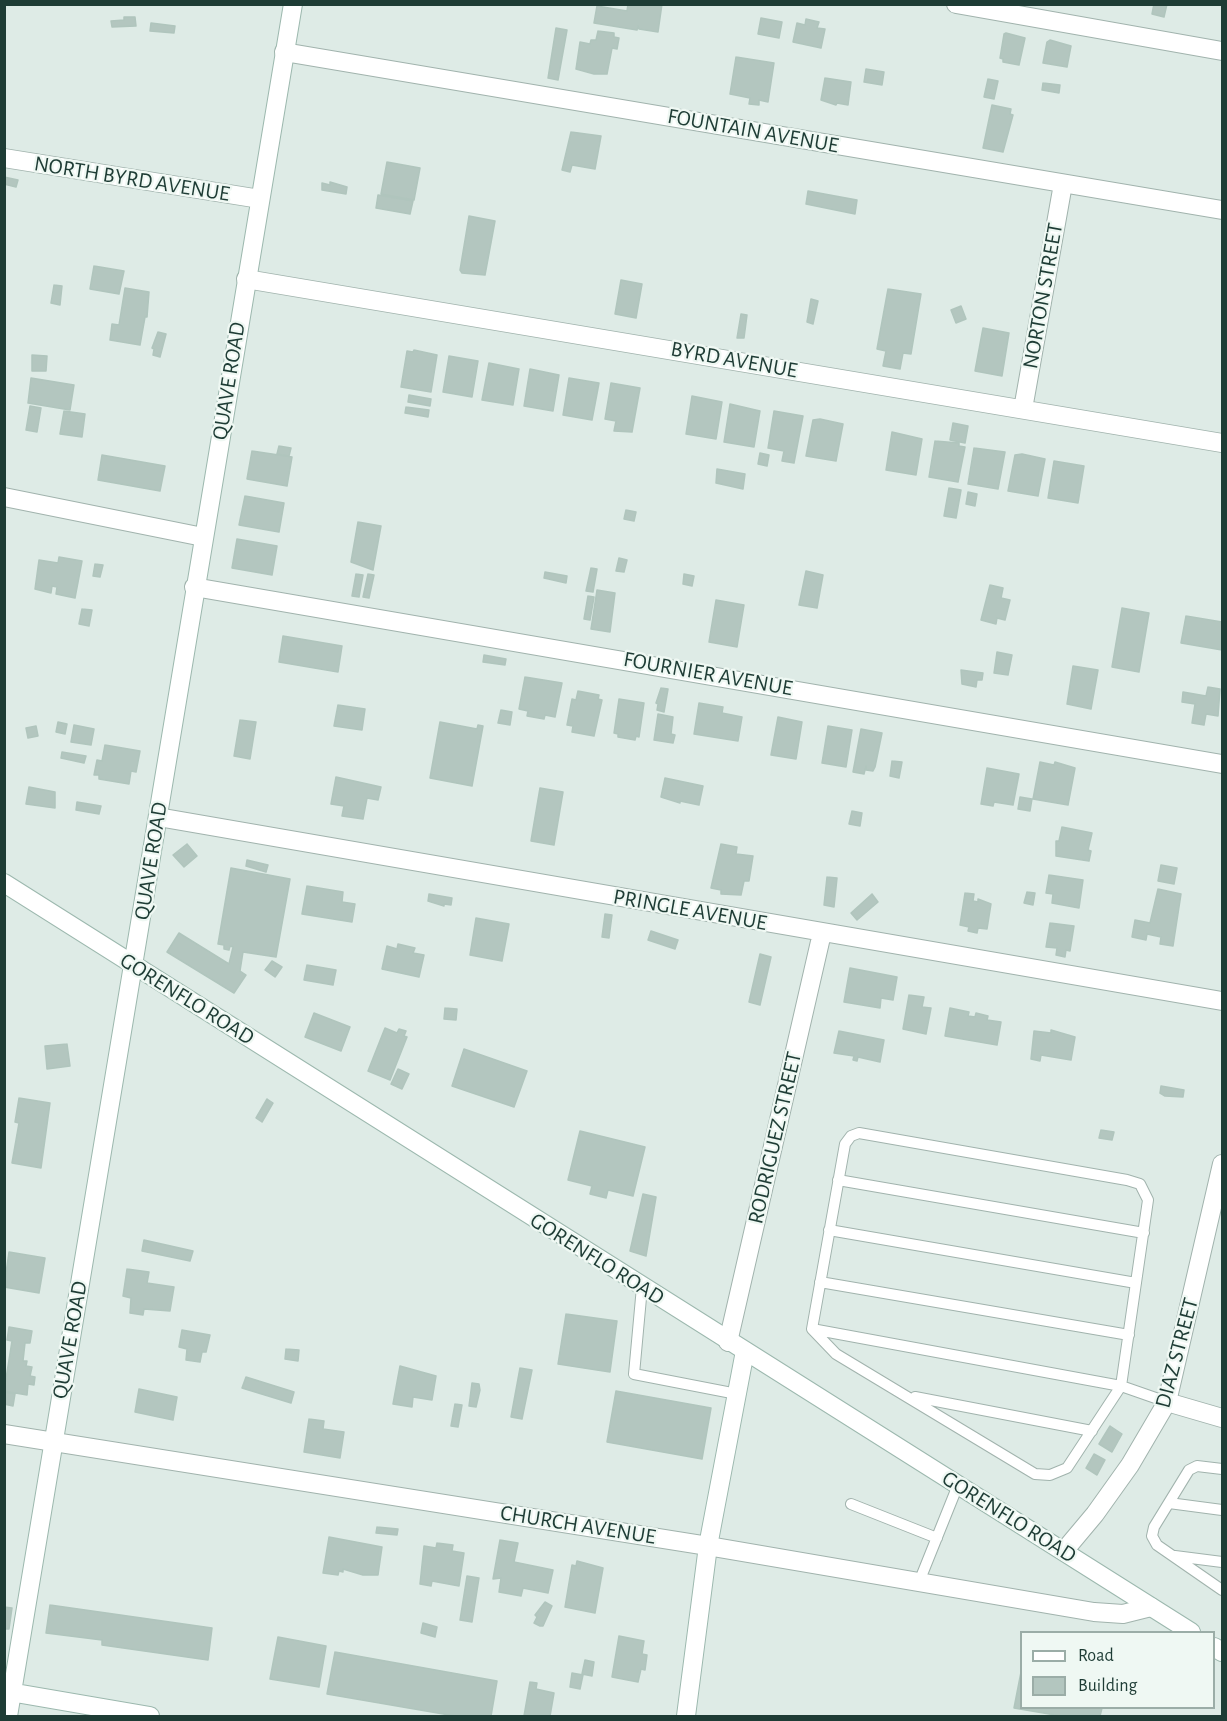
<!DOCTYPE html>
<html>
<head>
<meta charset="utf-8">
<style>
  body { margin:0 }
  #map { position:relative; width:1227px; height:1721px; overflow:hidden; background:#deebe6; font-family:"Alegreya Sans",sans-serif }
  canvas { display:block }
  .frame { position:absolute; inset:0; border:6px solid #1e3c35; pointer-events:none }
  .legend { position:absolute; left:1020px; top:1631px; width:195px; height:78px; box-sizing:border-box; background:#eff8f3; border:2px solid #9bada7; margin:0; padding:8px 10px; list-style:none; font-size:18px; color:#1e3c35 }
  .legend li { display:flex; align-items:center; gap:12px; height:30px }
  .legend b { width:30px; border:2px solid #9bada7 }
</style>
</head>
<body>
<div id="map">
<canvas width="1227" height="1721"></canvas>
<div class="frame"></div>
<ul class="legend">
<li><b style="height:8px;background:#fff"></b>Road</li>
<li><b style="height:16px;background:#b3c6bf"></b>Building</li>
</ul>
</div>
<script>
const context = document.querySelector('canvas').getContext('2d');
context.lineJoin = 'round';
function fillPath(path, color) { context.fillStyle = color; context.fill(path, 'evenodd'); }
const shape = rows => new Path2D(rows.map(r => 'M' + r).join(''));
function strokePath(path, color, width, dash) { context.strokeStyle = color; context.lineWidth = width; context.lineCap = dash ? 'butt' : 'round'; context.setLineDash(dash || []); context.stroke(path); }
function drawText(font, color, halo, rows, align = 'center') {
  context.font = font + ' "Alegreya Sans",sans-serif'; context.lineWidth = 4.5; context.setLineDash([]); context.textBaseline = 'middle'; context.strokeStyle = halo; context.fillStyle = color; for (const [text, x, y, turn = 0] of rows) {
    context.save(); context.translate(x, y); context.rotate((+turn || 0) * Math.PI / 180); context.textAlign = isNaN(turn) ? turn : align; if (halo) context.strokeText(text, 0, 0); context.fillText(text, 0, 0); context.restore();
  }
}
const building = shape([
  [628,4,662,4,658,32,639,29,638,26,637,30,594,23,597,6,627,11,628,4],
  [1154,4,1167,4,1164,17,1152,14,1154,4],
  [124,17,135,17,136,26,112,27,111,21,124,20,124,17],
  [761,18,782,22,779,38,758,34,761,18],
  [806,19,819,22,817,28,825,29,821,48,793,42,797,23,805,25,806,19],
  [151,23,175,26,174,33,150,31,151,23],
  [556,28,567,30,558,80,548,78,556,28],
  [598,31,614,33,614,37,619,38,617,49,612,48,607,74,594,74,576,69,580,42,590,44,591,40,596,40,598,31],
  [1006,33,1025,38,1019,65,1003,62,1003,59,1000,58,1004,34,1006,33],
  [1050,40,1071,46,1067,67,1043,63,1047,42,1050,40],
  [736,57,774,63,768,102,759,100,759,105,749,104,750,98,730,94,736,57],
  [866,69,884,72,882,85,864,82,866,69],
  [825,78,851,82,848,105,837,103,836,105,821,100,825,78],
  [988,79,998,81,994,99,984,97,988,79],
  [1043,83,1060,85,1059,93,1042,90,1043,83],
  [992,105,1011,109,1010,114,1013,115,1003,152,983,148,992,105],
  [571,132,601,136,595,169,572,165,570,172,562,170,571,132],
  [387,162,420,168,414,200,381,194,387,162],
  [4,177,18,180,16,187,4,184,4,177],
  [330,182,347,187,346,194,322,190,322,183,330,185,330,182],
  [808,191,857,200,855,214,806,204,808,191],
  [378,195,413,201,410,214,376,208,378,195],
  [469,216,495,221,485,275,462,273,460,270,469,216],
  [94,266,124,271,119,294,90,289,94,266],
  [621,280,642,284,636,318,615,314,621,280],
  [54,285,62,286,60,305,51,303,54,285],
  [125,288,149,292,147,317,145,317,140,345,110,340,112,324,119,325,125,288],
  [888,289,921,294,911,354,903,353,900,369,883,366,886,351,877,349,888,289],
  [811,299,818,301,813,324,807,322,811,299],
  [961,306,966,319,956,323,951,310,961,306],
  [741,314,747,315,744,338,737,338,741,314],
  [983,328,1009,333,1002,376,975,371,983,328],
  [158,332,166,334,160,357,153,355,154,349,152,348,158,332],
  [414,350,437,355,431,392,401,387,407,351,413,352,414,350],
  [32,355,47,356,46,371,32,371,32,355],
  [449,356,478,361,472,397,443,392,449,356],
  [489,363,519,369,513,405,482,400,489,363],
  [530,369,559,375,553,411,524,406,530,369],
  [31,378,74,385,70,410,28,403,31,378],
  [569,378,599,383,592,420,563,415,569,378],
  [611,383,640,388,632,432,614,431,616,421,605,419,611,383],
  [409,395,431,399,430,406,408,402,409,395],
  [692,396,722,402,716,439,686,434,692,396],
  [730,404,760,411,754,447,724,442,730,404],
  [30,406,41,408,37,432,26,430,30,406],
  [406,407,429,410,428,417,405,413,406,407],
  [64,411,85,414,82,437,60,434,64,411],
  [774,411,803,416,794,463,782,461,784,451,768,448,774,411],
  [820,419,843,424,836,461,806,456,813,420,820,419],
  [953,423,968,426,965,443,950,440,953,423],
  [892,432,922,439,916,475,886,470,892,432],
  [935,441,959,443,959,446,965,447,958,482,929,477,935,441],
  [279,446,291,448,289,456,277,454,279,446],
  [974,448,1005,452,998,489,968,484,974,448],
  [252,451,292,457,287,486,247,479,252,451],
  [760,453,769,455,767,466,758,464,760,453],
  [1022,454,1045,459,1038,496,1008,491,1015,455,1022,454],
  [102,455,165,466,160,491,98,480,102,455],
  [1054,461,1084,466,1078,503,1048,498,1054,461],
  [717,469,745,474,743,489,716,483,717,469],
  [949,488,961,490,956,518,944,516,949,488],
  [968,492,977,494,975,506,966,504,968,492],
  [245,496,284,503,279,532,239,525,245,496],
  [626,510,636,512,634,521,624,519,626,510],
  [358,522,381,526,373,570,351,562,358,522],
  [237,539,277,546,272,575,232,568,237,539],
  [59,557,82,561,75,598,56,594,57,587,52,586,51,593,35,589,39,560,58,563,59,557],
  [619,558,627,560,624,572,616,571,619,558],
  [95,564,103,565,100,577,93,576,95,564],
  [591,568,597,569,593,592,586,591,591,568],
  [806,571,823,575,817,608,799,605,806,571],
  [545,572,567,576,566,583,544,578,545,572],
  [356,574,363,575,359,597,352,596,356,574],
  [368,574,374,575,369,598,363,597,368,574],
  [684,574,694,576,692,586,683,584,684,574],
  [990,585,1003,588,1001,598,1010,600,1005,620,997,618,996,624,981,620,990,585],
  [597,590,615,593,610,632,591,629,597,590],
  [588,596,594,597,590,620,584,619,588,596],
  [716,600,744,605,737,647,709,642,716,600],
  [1122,608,1149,613,1139,672,1112,667,1122,608],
  [82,609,92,610,89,626,79,624,82,609],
  [1186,616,1222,622,1222,650,1181,643,1186,616],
  [283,636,342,646,338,672,279,662,283,636],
  [997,652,1012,655,1008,675,994,673,997,652],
  [484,655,506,659,505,665,483,662,484,655],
  [1073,666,1098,670,1091,709,1067,704,1073,666],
  [961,670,983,673,982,680,977,680,976,687,962,684,961,670],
  [525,677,562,683,555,717,545,715,544,719,527,716,528,711,519,709,525,677],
  [1208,687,1220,689,1218,716,1206,714,1204,725,1192,723,1195,704,1182,702,1183,692,1206,696,1208,687],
  [661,688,668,689,664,712,657,710,658,704,656,703,661,688],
  [578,691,599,695,598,699,602,700,594,736,572,732,573,726,567,725,572,699,576,700,578,691],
  [619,699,644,703,639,737,636,736,635,740,618,737,618,734,614,733,619,699],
  [699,703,723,707,722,713,742,717,738,741,694,734,699,703],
  [338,705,365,709,362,730,334,726,338,705],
  [501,710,512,712,510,725,498,723,501,710],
  [658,714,673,717,671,734,675,735,673,743,654,740,658,714],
  [778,717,802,722,796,759,771,755,778,717],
  [240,720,256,722,250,759,234,756,240,720],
  [58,722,67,724,65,734,56,732,58,722],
  [440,722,477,729,478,725,483,726,472,786,430,778,440,722],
  [74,725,94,729,91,745,71,742,74,725],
  [36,726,38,736,28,738,26,728,36,726],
  [828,726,852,730,846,767,822,763,828,726],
  [861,729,882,733,875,767,873,771,866,770,866,766,864,774,853,772,861,729],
  [105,745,140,751,136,772,131,771,129,784,99,779,99,775,94,775,97,760,102,761,105,745],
  [62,752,86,756,84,763,61,758,62,752],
  [892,761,902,762,899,778,890,776,892,761],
  [1040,762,1054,765,1055,762,1075,768,1068,805,1033,799,1040,762],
  [987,768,1019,774,1013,805,994,802,993,806,981,804,987,768],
  [336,777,381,787,378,800,367,798,363,819,342,816,344,806,331,804,336,777],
  [665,778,703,786,699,805,680,801,680,803,661,797,665,778],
  [29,787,55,792,55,808,26,804,29,787],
  [540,788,563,792,554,845,531,841,540,788],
  [1020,797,1032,799,1030,811,1018,809,1020,797],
  [77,802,101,806,99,814,76,810,77,802],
  [852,811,862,813,860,826,849,824,852,811],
  [1062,827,1092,833,1088,850,1091,851,1089,861,1056,856,1056,841,1059,841,1062,827],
  [187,844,197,856,184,867,173,855,187,844],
  [721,844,737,847,736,854,753,856,749,881,744,881,741,895,721,894,721,890,711,888,721,844],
  [247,860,268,865,266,872,246,866,247,860],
  [1161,865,1177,868,1174,884,1158,881,1161,865],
  [231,868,290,879,276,957,243,952,240,971,246,975,234,993,167,952,179,933,229,964,233,947,230,946,229,950,224,949,224,945,218,944,231,868],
  [1049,875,1083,880,1079,908,1052,903,1053,894,1046,893,1049,875],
  [827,877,837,878,834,907,824,905,827,877],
  [307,886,343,892,342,902,355,904,352,922,302,914,307,886],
  [1158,889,1181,894,1173,946,1160,944,1161,937,1147,934,1146,940,1132,937,1135,920,1150,923,1158,889],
  [1027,892,1035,893,1033,905,1024,903,1027,892],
  [965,893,974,894,973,901,978,902,978,899,991,904,987,929,978,928,977,933,968,931,969,927,960,925,965,893],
  [429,894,452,898,451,905,444,904,444,906,428,901,429,894],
  [872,894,878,902,857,920,851,913,872,894],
  [605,914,612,915,609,938,602,937,605,914],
  [476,918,509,924,502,961,470,955,476,918],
  [1050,923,1074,926,1070,951,1066,950,1065,957,1056,955,1057,948,1046,947,1050,923],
  [651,931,678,940,675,949,648,940,651,931],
  [398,944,415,948,413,953,424,955,419,977,382,969,387,946,397,949,398,944],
  [760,954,771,957,760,1005,749,1002,760,954],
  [272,961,282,967,275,977,265,970,272,961],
  [307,965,336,970,333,985,304,980,307,965],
  [850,968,897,977,893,1000,881,998,880,1008,844,1002,850,968],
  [909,995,924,997,922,1007,931,1008,926,1034,903,1029,909,995],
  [445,1008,457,1009,456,1020,444,1019,445,1008],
  [950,1008,969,1012,968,1016,975,1017,976,1013,988,1016,987,1020,1001,1022,997,1045,945,1036,950,1008],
  [314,1013,350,1027,341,1051,305,1037,314,1013],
  [385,1028,397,1033,399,1029,406,1031,404,1036,407,1037,390,1080,368,1071,385,1028],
  [1051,1030,1075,1037,1071,1060,1041,1055,1040,1061,1031,1059,1034,1031,1051,1033,1051,1030],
  [839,1031,884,1040,880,1062,858,1057,857,1061,853,1060,854,1056,834,1053,839,1031],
  [67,1044,70,1066,47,1069,45,1046,67,1044],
  [464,1049,527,1071,514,1107,452,1086,464,1049],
  [398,1069,409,1074,402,1089,391,1084,398,1069],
  [1161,1086,1184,1090,1183,1097,1165,1096,1160,1093,1161,1086],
  [19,1098,50,1103,41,1168,12,1163,19,1123,15,1122,19,1098],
  [267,1099,273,1103,262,1122,256,1118,267,1099],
  [1101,1130,1114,1132,1112,1140,1099,1138,1101,1130],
  [580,1131,645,1147,633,1196,608,1190,606,1198,590,1194,592,1186,568,1180,580,1131],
  [643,1194,656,1197,646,1256,630,1251,643,1194],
  [144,1240,193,1251,190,1261,142,1251,144,1240],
  [9,1252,45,1258,39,1293,4,1287,9,1252],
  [127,1269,149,1272,147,1283,174,1287,170,1311,144,1309,143,1315,130,1313,131,1298,123,1296,127,1269],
  [566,1314,617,1321,610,1372,558,1364,566,1314],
  [9,1327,32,1331,30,1343,25,1343,23,1361,27,1361,26,1366,32,1367,30,1376,35,1377,34,1385,28,1384,27,1395,4,1391,12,1341,7,1340,9,1327],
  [182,1330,210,1335,206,1352,202,1352,200,1362,186,1360,187,1349,179,1347,182,1330],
  [286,1349,299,1350,298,1361,285,1359,286,1349],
  [400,1366,436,1376,432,1400,413,1397,412,1407,393,1404,400,1366],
  [520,1368,532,1370,522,1419,511,1417,520,1368],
  [246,1377,294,1392,291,1403,242,1388,246,1377],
  [472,1383,479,1384,480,1390,476,1407,469,1406,472,1383],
  [139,1389,177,1397,173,1420,135,1412,139,1389],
  [616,1391,711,1408,702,1459,607,1442,616,1391],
  [4,1392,15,1394,13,1406,4,1404,4,1392],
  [455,1404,462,1405,458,1427,451,1426,455,1404],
  [309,1419,324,1421,323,1429,344,1432,340,1458,304,1452,309,1419],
  [1110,1426,1122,1434,1112,1452,1099,1444,1110,1426],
  [1094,1454,1105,1460,1097,1475,1086,1468,1094,1454],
  [377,1527,398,1529,397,1535,376,1533,377,1527],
  [329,1537,382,1547,378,1575,363,1575,343,1569,343,1572,339,1571,338,1575,323,1573,329,1537],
  [500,1540,518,1543,514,1562,553,1570,548,1593,523,1588,521,1596,499,1592,501,1578,493,1579,500,1540],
  [437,1543,453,1545,452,1551,464,1553,459,1586,432,1581,431,1586,420,1584,424,1546,436,1548,437,1543],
  [577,1561,603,1568,595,1613,565,1607,572,1565,576,1566,577,1561],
  [467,1576,479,1578,472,1622,460,1620,467,1576],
  [545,1602,552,1606,543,1626,540,1626,534,1623,537,1617,535,1615,545,1602],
  [50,1605,212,1628,208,1660,102,1645,102,1640,46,1633,50,1605],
  [4,1607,12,1608,9,1629,4,1629,4,1607],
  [423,1623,437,1627,435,1637,421,1633,423,1623],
  [619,1636,644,1641,642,1654,647,1655,645,1670,641,1669,638,1682,612,1677,619,1636],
  [278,1637,326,1646,319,1687,270,1679,278,1637],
  [335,1652,497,1681,491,1716,455,1716,327,1694,335,1652],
  [585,1660,594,1662,592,1676,582,1674,585,1660],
  [1022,1667,1022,1708,1102,1708,1100,1716,1061,1716,1014,1708,1022,1667],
  [572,1673,583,1675,580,1689,570,1687,572,1673],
  [530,1682,537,1683,536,1689,554,1693,550,1716,524,1716,530,1682]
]);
fillPath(building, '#b3c6bf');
strokePath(building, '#b0c5bd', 1.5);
const lane = shape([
  [838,1180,1144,1233],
  [829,1230,1136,1283],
  [820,1282,1129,1335],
  [642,1287,634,1374,737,1394],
  [812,1329,836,1354,1035,1474,1050,1475,1067,1468,1121,1386,1148,1200,1140,1184,1127,1180,859,1133,851,1136,845,1144,812,1329,1121,1386,1124,1387,1167,1402],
  [915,1397,1092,1431],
  [1222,1469,1197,1466,1189,1470,1154,1527,1152,1536,1157,1545,1222,1590],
  [1169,1503,1222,1510],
  [851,1504,937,1538],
  [1175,1556,1222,1562],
  [919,1582,958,1485]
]);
const street = shape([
  [956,4,1222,51],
  [284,52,1222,210],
  [4,158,260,199],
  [246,279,1222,443],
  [1023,409,1063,184],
  [4,497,203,537],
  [194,587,1222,764],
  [158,817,1222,1001],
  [728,1342,822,933],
  [1167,1402,1222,1418],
  [4,1434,708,1546,1094,1612,1123,1614,1151,1607],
  [1064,1551,1095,1514,1130,1465,1167,1402,1222,1164]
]);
const secondary = shape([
  [4,883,1191,1632],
  [1214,1647,1222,1652],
  [4,1691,150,1716],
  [8,1716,293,4],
  [686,1716,708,1546,745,1351]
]);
strokePath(lane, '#a1b3ad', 12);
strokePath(street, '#a1b3ad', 20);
strokePath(secondary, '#9cb8ae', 20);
strokePath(lane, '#fff', 10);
strokePath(street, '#fff', 18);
strokePath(secondary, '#fff', 18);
drawText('22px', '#1e3c35', '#eff8f3', [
  ["FOUNTAIN AVENUE",753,131,10],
  ["NORTH BYRD AVENUE",132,179,9],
  ["NORTON STREET",1043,296,-80],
  ["BYRD AVENUE",734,360,10],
  ["QUAVE ROAD",229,381,-81],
  ["FOURNIER AVENUE",708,674,10],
  ["QUAVE ROAD",151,861,-81],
  ["PRINGLE AVENUE",690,910,10],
  ["GORENFLO ROAD",187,999,32],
  ["RODRIGUEZ STREET",775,1138,-77],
  ["GORENFLO ROAD",597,1259,32],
  ["QUAVE ROAD",70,1340,-80],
  ["DIAZ STREET",1177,1353,-75],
  ["GORENFLO ROAD",1009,1517,32],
  ["CHURCH AVENUE",578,1525,9]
]);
</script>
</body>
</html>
